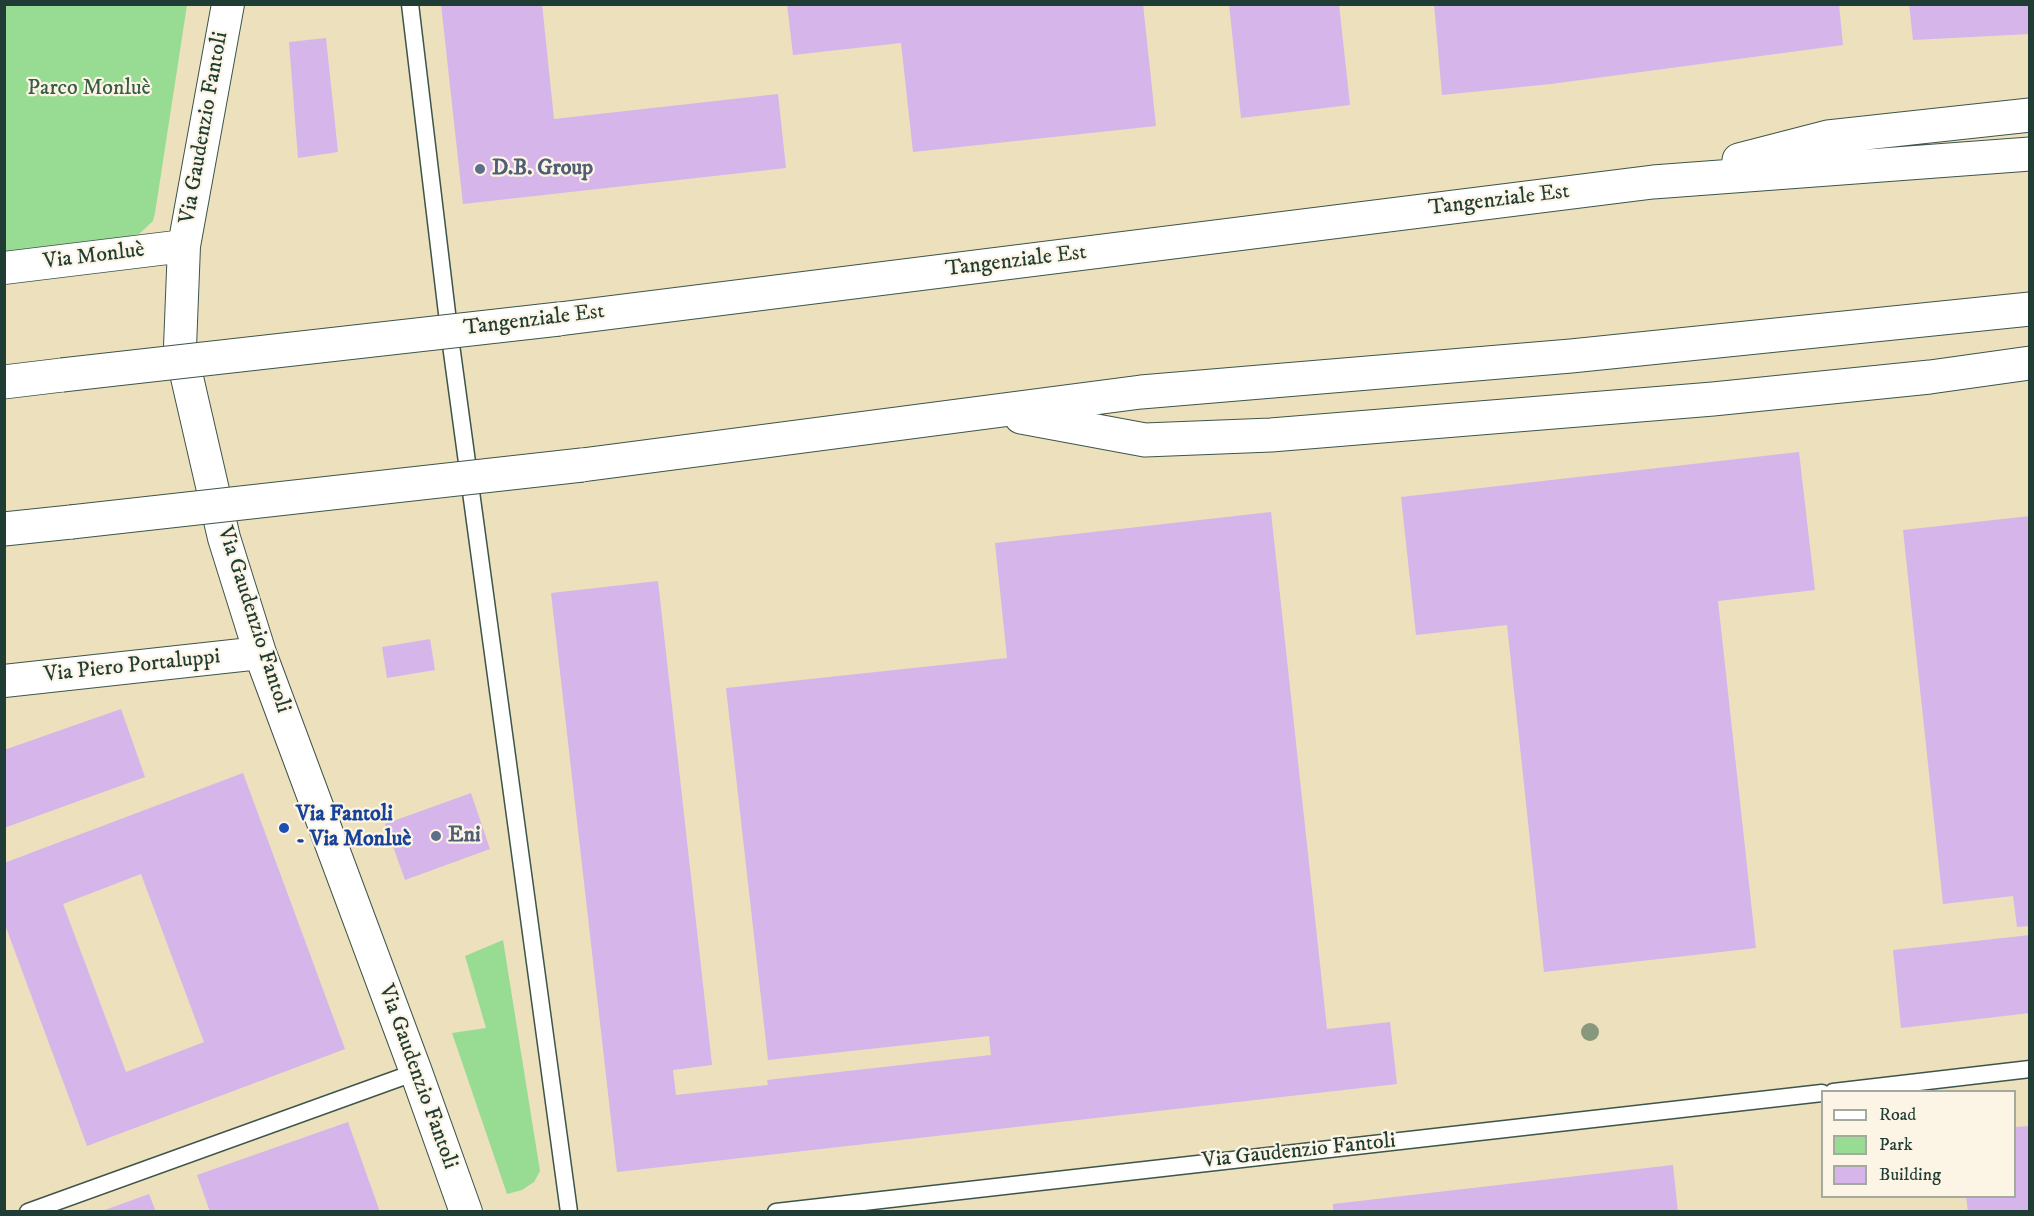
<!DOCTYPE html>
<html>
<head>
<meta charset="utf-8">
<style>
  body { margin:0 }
  #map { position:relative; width:2034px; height:1216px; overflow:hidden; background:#ece0bd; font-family:"IM FELL DW Pica",serif }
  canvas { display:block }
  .frame { position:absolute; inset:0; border:6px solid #1f3d34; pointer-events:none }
  .legend { position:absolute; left:1821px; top:1090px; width:195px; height:108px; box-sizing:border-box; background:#fcf5e5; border:2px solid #a4ab9e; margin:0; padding:8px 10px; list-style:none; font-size:18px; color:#1f3d34 }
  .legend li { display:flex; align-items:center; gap:12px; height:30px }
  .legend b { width:30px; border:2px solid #a4ab9e }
</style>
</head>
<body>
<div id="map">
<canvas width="2034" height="1216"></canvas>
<div class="frame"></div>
<ul class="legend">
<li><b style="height:8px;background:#fff"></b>Road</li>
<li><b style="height:16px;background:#98dc93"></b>Park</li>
<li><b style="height:16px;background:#d6b5eb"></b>Building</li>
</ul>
</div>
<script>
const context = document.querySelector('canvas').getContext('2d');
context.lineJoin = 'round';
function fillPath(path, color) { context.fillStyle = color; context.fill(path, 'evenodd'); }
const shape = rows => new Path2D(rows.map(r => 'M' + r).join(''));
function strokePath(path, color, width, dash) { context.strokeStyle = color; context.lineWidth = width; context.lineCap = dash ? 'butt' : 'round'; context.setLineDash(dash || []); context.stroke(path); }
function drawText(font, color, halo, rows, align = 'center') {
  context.font = font + ' "IM FELL DW Pica",serif'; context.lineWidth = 4.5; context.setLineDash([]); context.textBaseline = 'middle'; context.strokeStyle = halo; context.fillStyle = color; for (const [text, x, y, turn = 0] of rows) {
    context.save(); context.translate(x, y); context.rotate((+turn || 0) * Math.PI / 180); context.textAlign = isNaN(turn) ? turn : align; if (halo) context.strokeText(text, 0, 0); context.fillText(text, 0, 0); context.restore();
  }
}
fillPath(shape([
  [4,5,187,5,155,213,153,221,139,234,128,237,5,253],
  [503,940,540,1171,534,1182,522,1190,507,1194,452,1033,486,1028,465,956]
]), '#98dc93');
fillPath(shape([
  [441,4,542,4,554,119,778,94,786,168,463,204],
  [787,4,1143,4,1156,126,913,152,901,43,793,55],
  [1229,4,1339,4,1350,105,1241,118],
  [1434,4,1839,4,1843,45,1551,84,1442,95],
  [1909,4,2030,4,2030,34,1913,40],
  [326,38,338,152,298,158,289,42],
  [1799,452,1815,590,1718,601,1756,948,1544,972,1507,625,1416,635,1401,497],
  [1271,512,1327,1029,1390,1022,1397,1084,617,1172,551,593,658,581,712,1065,673,1070,676,1095,768,1085,767,1080,991,1055,989,1036,768,1060,726,688,1007,658,995,543],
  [2030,516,2030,926,2017,927,2013,896,1943,904,1903,530],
  [430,639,435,670,387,678,382,647],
  [121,709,145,777,4,828,4,750],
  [243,773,345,1049,87,1146,4,922,4,863],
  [141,874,204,1042,126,1072,63,904],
  [471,793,490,849,405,880,385,824],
  [2030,935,2030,1013,1901,1028,1893,950],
  [348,1122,380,1212,210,1212,197,1175],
  [2030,1126,2030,1212,1968,1212,1966,1196,2014,1196,2014,1127],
  [1673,1165,1678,1212,1333,1212,1333,1204],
  [149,1194,156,1212,102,1212,102,1211]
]), '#d6b5eb');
const service = shape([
  [410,4,449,330,569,1212],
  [1833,1092,2030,1069],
  [28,1212,416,1072],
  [776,1212,1822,1093]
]);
const minor = shape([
  [228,4,184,246,180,347,224,538,260,653,416,1072,466,1212],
  [4,268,184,246],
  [4,681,260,653]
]);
const motorway = shape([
  [1739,160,1828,137,2030,115],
  [559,319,1653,182,2030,154],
  [4,382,62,375],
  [1021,417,1145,440,1271,435,1713,399,1930,377,2030,363],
  [582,465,1141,392,1571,356,2030,309],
  [4,529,71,522]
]);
strokePath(service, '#3e5549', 19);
strokePath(minor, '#3e5549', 34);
strokePath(motorway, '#3e5549', 35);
strokePath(service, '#fff', 16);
strokePath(minor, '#fff', 32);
strokePath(motorway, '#fff', 33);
const motorwayBridge = shape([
  [62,375,559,319],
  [71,522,582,465]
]);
strokePath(motorwayBridge, '#3e5549', 35, []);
strokePath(motorwayBridge, '#fff', 33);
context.fillStyle = '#88987c';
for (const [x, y] of [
  [1590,1032]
]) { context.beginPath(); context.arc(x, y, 9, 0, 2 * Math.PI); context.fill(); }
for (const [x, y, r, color] of [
  [480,169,6,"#5c6f8a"],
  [284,828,6,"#1a4fb4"],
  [436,836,6,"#5c6f8a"]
]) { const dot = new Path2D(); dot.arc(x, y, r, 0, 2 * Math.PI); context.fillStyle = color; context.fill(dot); strokePath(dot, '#fcf5e5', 2); }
drawText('22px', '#375d47', '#fcf5e5', [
  ["Parco Monluè",89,89]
]);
drawText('22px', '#1f3d34', '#fcf5e5', [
  ["Via Gaudenzio Fantoli",205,128,-80],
  ["Tangenziale Est",1499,201,-7],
  ["Via Monluè",94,257,-7],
  ["Tangenziale Est",1016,262,-7],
  ["Tangenziale Est",534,321,-7],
  ["Via Gaudenzio Fantoli",253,620,72],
  ["Via Piero Portaluppi",132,667,-6],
  ["Via Gaudenzio Fantoli",417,1077,70],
  ["Via Gaudenzio Fantoli",1299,1152,-6]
]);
drawText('bold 22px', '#4e5e75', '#fcf5e5', [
  ["D.B. Group",492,169],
  ["Eni",448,836]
], 'left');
drawText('bold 22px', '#164399', '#fcf5e5', [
  ["Via Fantoli",296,815],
  ["- Via Monluè",296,840]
], 'left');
</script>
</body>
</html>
